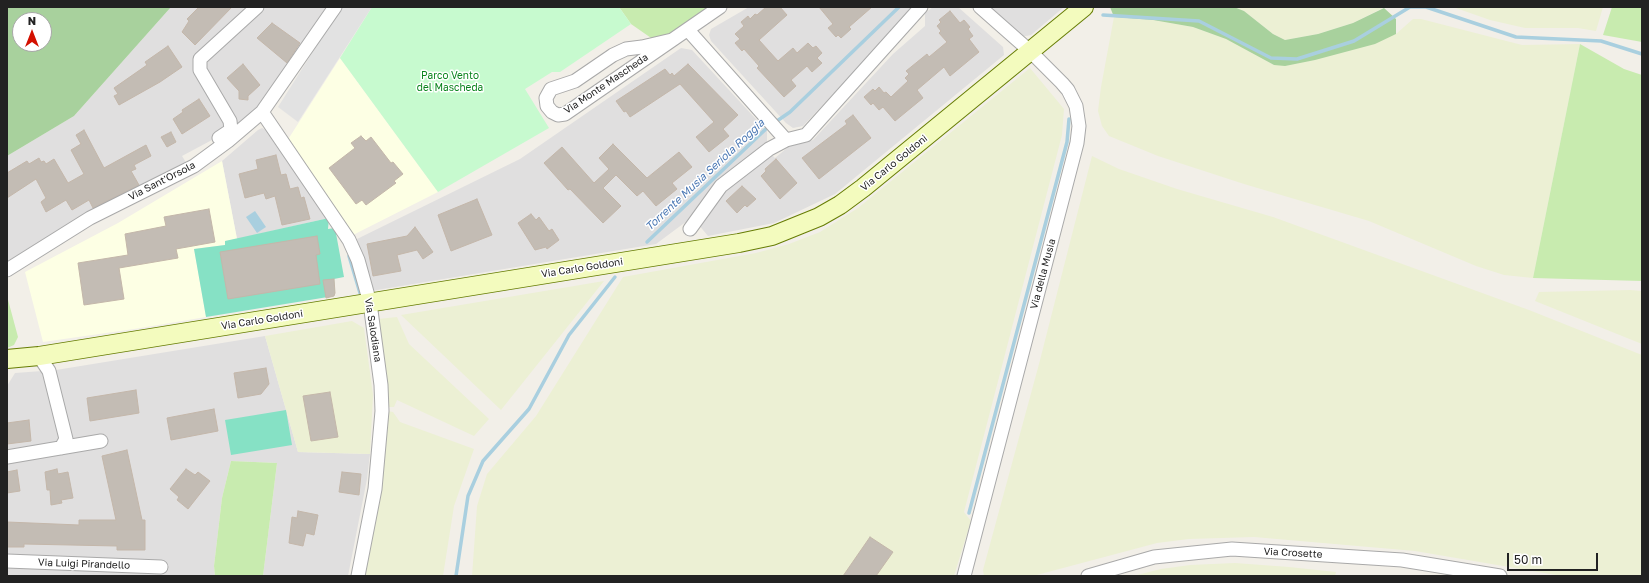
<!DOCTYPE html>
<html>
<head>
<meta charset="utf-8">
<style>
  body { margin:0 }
  #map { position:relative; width:1649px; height:583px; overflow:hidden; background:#f2efe8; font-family:"Golos Text",sans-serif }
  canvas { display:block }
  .frame { position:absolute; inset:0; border:8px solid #222; pointer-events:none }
  .north { position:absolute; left:12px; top:12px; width:40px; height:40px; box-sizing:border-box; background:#fff; border:1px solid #a7a7a7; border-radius:50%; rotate:0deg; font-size:11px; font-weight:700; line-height:16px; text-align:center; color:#222 }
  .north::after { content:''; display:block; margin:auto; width:14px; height:18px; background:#d31000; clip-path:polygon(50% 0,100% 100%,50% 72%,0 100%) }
  .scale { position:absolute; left:1507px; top:553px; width:91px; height:18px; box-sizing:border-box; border:2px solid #222; border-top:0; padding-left:5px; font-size:12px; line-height:14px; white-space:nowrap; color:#222; -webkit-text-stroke:3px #fff; paint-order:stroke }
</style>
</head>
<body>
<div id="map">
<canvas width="1649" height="583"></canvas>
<div class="frame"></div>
<div class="north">N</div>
<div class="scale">50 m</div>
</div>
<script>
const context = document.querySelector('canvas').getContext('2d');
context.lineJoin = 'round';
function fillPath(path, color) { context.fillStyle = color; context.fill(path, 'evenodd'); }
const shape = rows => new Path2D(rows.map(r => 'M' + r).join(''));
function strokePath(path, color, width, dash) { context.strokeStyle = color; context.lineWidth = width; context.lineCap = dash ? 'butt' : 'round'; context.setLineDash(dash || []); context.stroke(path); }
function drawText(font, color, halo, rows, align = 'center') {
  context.font = font + ' "Golos Text",sans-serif'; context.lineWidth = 3; context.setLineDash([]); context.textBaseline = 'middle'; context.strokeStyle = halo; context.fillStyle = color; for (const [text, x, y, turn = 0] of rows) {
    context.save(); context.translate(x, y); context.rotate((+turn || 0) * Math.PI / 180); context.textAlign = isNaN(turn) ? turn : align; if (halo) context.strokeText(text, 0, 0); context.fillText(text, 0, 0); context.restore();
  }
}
fillPath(shape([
  [171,7,334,7,256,110,240,125,182,156,187,164,7,264,7,156,74,116],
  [749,7,915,7,803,126,793,128,786,123,711,41,709,35,711,29],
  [933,7,958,7,1003,47,1004,55,835,194,774,223,708,236,698,224,722,191,770,153,775,158,793,143,804,143,813,140,893,54,925,26,925,13],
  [989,7,1064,7,1031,35,1026,36,1022,36],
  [681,48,692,50,767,131,767,143,713,186,687,221,656,244,371,291,367,269,357,239,520,159],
  [262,128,266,130,329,218,237,239,222,161,258,130],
  [265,336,298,452,370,454,367,479,348,576,263,576,277,463,231,461,222,498,214,566,215,576,7,576,7,386,15,373,56,370]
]), '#e0dfdf');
fillPath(shape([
  [340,58,438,192,353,235,287,141],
  [222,161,237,239,225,241,225,245,194,249,206,317,134,329,43,342,25,272,118,223]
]), '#fdffe4');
fillPath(shape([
  [1234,7,1385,7,1353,23,1318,34,1285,40,1273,34,1244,11],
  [1453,7,1603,7,1596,31,1578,28,1525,28,1490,20],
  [1114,17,1153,20,1193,27,1226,39,1274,65,1396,34,1413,19,1421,19,1522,45,1580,44,1533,278,1504,275,1476,266,1369,221,1244,184,1158,156,1109,136,1102,126,1098,111,1101,87],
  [1030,68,1064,109,1062,135,964,512,971,521,954,576,472,576,477,506,487,474,536,416,623,277,756,253,789,244,820,232,858,208],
  [1092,156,1119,169,1177,189,1273,217,1529,310,1642,355,1642,576,1562,576,1415,551,1254,537,1189,539,1157,543,1033,576,984,576,983,570,1039,364],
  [604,281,501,410,401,315],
  [1630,290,1642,291,1642,344,1535,301,1539,292],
  [397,317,409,344,489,419,474,436,397,400,394,407,388,407,378,319],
  [352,321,364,328,373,395,370,454,298,452,265,336],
  [387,411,393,412,400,422,474,449,454,506,443,576,364,576],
  [1235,563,1289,567,1336,572,1335,576,1133,576,1161,569,1190,565]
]), '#ecf0d4');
fillPath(shape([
  [619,7,712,7,665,38,654,40,631,24],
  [1612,7,1642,7,1642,42,1603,35],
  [1580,44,1624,69,1642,75,1642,281,1533,278],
  [7,296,18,337,14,345,7,348],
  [231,461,277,463,263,576,215,576,214,566,222,498]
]), '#c8ebaf');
fillPath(shape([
  [7,7,171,7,74,116,7,156],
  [20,20,44,20,44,44,20,44],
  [1110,7,1234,7,1244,11,1273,34,1285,40,1318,34,1353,23,1384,8,1396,19,1396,34,1375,44,1315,60,1285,66,1274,65,1226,39,1193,27,1153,20,1114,17]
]), '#a8d19d');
fillPath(shape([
  [372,7,619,7,631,24,560,72,552,72,525,89,549,128,438,192,340,58]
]), '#c7facf');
fillPath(shape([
  [329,218,328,229,335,228,344,277,334,279,335,293,334,296,206,317,194,249,225,245,225,241],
  [286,410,292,445,231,455,225,420]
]), '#86e1c5');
fillPath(shape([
  [341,7,372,7,298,122,278,107]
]), '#e2e2e2');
fillPath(shape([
  [255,211,266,227,257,233,246,217]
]), '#a9cfdf');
strokePath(shape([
  [1103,15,1199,21,1271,58,1297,59,1354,41,1410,7,1426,7,1516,37,1601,41,1642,54],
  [774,123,790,112,899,7],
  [647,242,769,126],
  [349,256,360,293],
  [969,513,1067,142,1069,119],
  [456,576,468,496,483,461,529,409,569,335,615,277]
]), '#a9cfdf', 3.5);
const building = shape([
  [199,7,232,7,195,45,182,32,189,21,187,19,199,7],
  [766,7,780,7,787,15,759,40,778,61,793,48,797,53,808,43,813,48,816,46,822,53,817,58,822,63,812,72,807,66,791,80,796,86,784,97,757,68,759,66,744,49,742,51,735,43,740,39,735,34,744,26,741,22,748,16,750,19,755,14,757,15,766,7],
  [819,7,872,7,849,27,851,29,841,38,838,35,836,37,828,28,833,24,819,7],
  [950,11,960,23,964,20,970,27,968,29,973,36,969,39,979,52,950,76,944,67,917,90,923,98,895,121,883,107,879,110,873,103,871,105,864,97,873,89,875,91,879,87,884,93,886,92,891,97,908,81,905,78,909,74,906,71,927,54,929,57,947,42,939,33,941,31,937,26,941,22,939,20,950,11],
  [272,23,300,43,287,63,257,38,272,23],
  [168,46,182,67,160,82,119,105,114,96,118,94,114,88,147,65,145,62,168,46],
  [243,64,260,85,248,96,248,100,239,99,239,91,227,78,243,64],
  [688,64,738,115,723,129,729,136,709,152,696,137,714,122,680,84,630,117,626,111,624,112,616,101,665,69,670,75,672,73,674,76,688,64],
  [199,99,210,116,182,134,173,119,183,112,182,110,199,99],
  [853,115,871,138,819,179,802,158,847,124,845,121,853,115],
  [84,130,104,168,146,145,151,156,134,165,136,169,131,171,139,185,93,208,89,200,72,210,66,200,46,212,41,202,46,198,36,179,7,198,7,173,27,161,29,164,39,158,41,162,44,161,46,164,54,159,68,183,84,174,71,150,81,144,76,135,84,130],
  [171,132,176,142,167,147,161,137,171,132],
  [361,136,366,141,371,137,391,163,393,162,403,174,394,181,396,183,366,205,362,200,356,204,329,168,355,148,351,143,361,136],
  [613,144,647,178,679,152,692,167,672,183,677,189,656,206,643,191,637,196,616,175,603,188,621,206,603,223,570,189,568,190,544,163,562,147,594,183,609,169,599,158,613,144],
  [276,155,281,175,286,174,290,189,298,187,301,198,304,197,310,219,282,225,275,196,266,199,264,193,245,198,239,174,258,169,256,160,276,155],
  [776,159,797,183,780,199,761,176,766,171,765,169,776,159],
  [742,186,756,199,747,207,745,205,737,213,726,201,742,186],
  [477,199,492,235,451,251,438,215,477,199],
  [209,209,215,242,176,249,178,258,119,268,124,299,84,305,78,263,128,255,125,234,166,226,164,217,209,209],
  [531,214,536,220,539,217,549,231,552,229,559,240,547,249,546,247,535,250,518,223,531,214],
  [415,227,433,252,423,259,417,250,397,255,401,271,373,276,367,244,407,236,415,227],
  [317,236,320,254,316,255,320,284,228,299,220,252,317,236],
  [334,279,335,293,334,296,326,298,323,280,334,279],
  [266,368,269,384,261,394,238,398,234,373,266,368],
  [136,390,139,413,90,421,87,398,136,390],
  [330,392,338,437,311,441,303,396,330,392],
  [214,409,218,431,171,440,167,418,214,409],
  [29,420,31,441,7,444,7,423,29,420],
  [127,450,142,520,145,520,145,550,117,550,117,546,24,544,24,547,7,547,7,522,79,525,79,520,116,520,102,456,127,450],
  [57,469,58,474,68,472,73,498,61,500,62,503,51,505,50,490,47,490,45,472,57,469],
  [186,469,195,475,198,472,210,481,188,509,177,500,179,497,170,489,186,469],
  [17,470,20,491,7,493,7,472,17,470],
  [342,472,361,474,359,495,339,492,342,472],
  [298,511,318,515,314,535,306,533,303,546,289,543,292,517,297,518,298,511],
  [870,537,893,552,876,576,843,576,870,537]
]);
fillPath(building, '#c3bcb4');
strokePath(building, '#c4b7aa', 1);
const street = shape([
  [688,30,786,140],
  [672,40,642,47,626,49,613,55,575,81,551,89,546,98,547,106,552,112,558,115,565,114,720,7],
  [262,112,349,240,358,260,370,303,381,385,382,411,375,489,358,576],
  [219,138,231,130,230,121,200,70,200,59,257,7],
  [690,229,721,186,769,149,786,140,806,135,921,7],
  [7,270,90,218,194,166,228,141,262,112,335,7],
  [39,356,49,371,66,439,61,448],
  [7,457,101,441],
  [7,561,161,567],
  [964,576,1077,143,1079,126,1076,106,1068,90,1062,83,1031,52,980,7],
  [1088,576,1154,557,1232,549,1402,560,1500,576]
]);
const secondary = shape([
  [7,359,39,356,739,243,772,236,819,217,840,205,863,188,1084,7]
]);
strokePath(street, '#a9a9a9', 15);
strokePath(secondary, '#677d04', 20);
strokePath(street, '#fff', 13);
strokePath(secondary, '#f3fbbe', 18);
drawText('10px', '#0b841e', '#fff', [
  ["Parco Vento",450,76],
  ["del Mascheda",450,88]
]);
drawText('10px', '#222', '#fff', [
  ["Via Monte Mascheda",606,84,-34],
  ["Via Carlo Goldoni",894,163,-39],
  ["Via Sant'Orsola",162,181,-27],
  ["Via Carlo Goldoni",582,268,-9],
  ["Via della Musia",1043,274,-75],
  ["Via Carlo Goldoni",262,320,-9],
  ["Via Salodiana",373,330,81],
  ["Via Crosette",1293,553,3],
  ["Via Luigi Pirandello",84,564,2]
]);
drawText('italic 11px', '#4b78b4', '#fff', [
  ["Torrente Musia Seriola Roggia",705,175,-43]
]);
</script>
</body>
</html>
